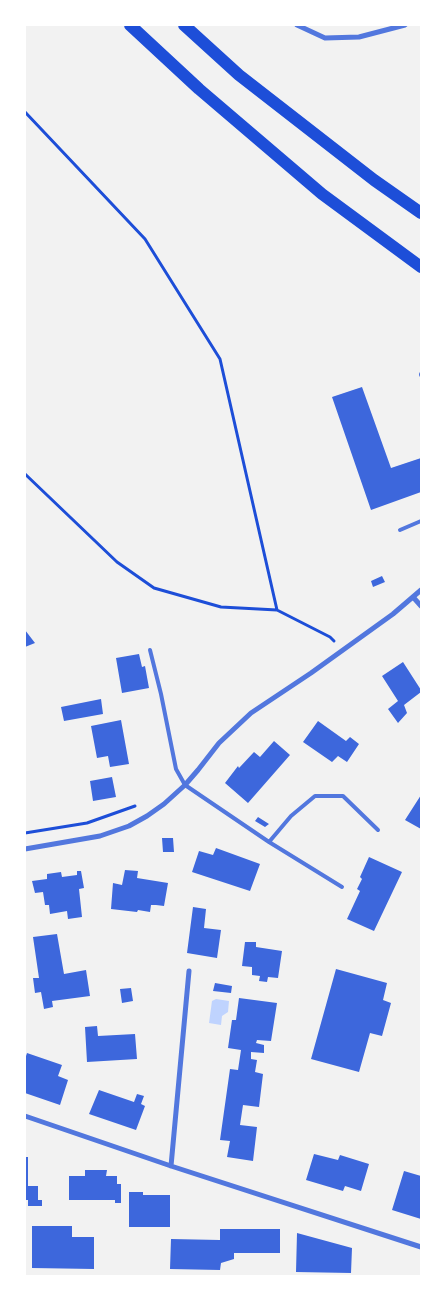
<!DOCTYPE html>
<html>
<head>
<meta charset="utf-8">
<style>
  body { margin:0 }
  #map { position:relative; width:446px; height:1301px; overflow:hidden; background:#f2f2f2; font-family:"Playfair Display",serif }
  canvas { display:block }
  .frame { position:absolute; inset:0; border:26px solid #fff; pointer-events:none }
</style>
</head>
<body>
<div id="map">
<canvas width="446" height="1301"></canvas>
<div class="frame"></div>
</div>
<script>
const context = document.querySelector('canvas').getContext('2d');
context.lineJoin = 'round';
function fillPath(path, color) { context.fillStyle = color; context.fill(path, 'evenodd'); }
const shape = rows => new Path2D(rows.map(r => 'M' + r).join(''));
function strokePath(path, color, width, dash) { context.strokeStyle = color; context.lineWidth = width; context.lineCap = dash ? 'butt' : 'round'; context.setLineDash(dash || []); context.stroke(path); }
fillPath(shape([
  [216,999,229,1001,228,1012,222,1016,221,1025,209,1023,212,1001]
]), '#bfd3fe');
fillPath(shape([
  [362,387,391,468,421,458,421,492,371,510,332,397],
  [382,576,385,582,373,587,371,581],
  [25,630,35,643,25,647],
  [139,654,142,667,145,666,149,688,122,693,116,658],
  [403,662,421,690,421,692,404,705,407,713,398,723,388,709,398,701,382,676],
  [101,699,103,714,64,721,61,707],
  [121,720,129,764,110,767,108,756,97,758,91,726],
  [318,721,346,741,350,737,359,744,347,762,338,756,332,762,303,742],
  [274,741,290,755,248,803,225,783,238,766,239,768,254,752,260,757],
  [112,777,116,797,93,801,90,781],
  [421,795,421,829,405,820],
  [258,817,269,824,265,827,255,821],
  [162,838,173,838,174,852,163,852],
  [216,848,260,864,250,891,192,872,199,851,213,855],
  [369,857,402,872,374,931,347,919,360,891,357,889,362,879,360,877],
  [125,870,138,871,137,878,168,883,164,906,156,905,151,905,150,912,138,910,137,912,111,909,113,883,122,885],
  [77,871,81,871,84,888,79,889,82,917,68,919,67,911,50,914,49,905,45,905,43,892,35,893,32,881,47,879,47,874,61,872,62,877,77,875],
  [193,907,206,909,204,928,221,930,217,958,187,953],
  [57,934,64,974,86,970,90,996,52,1001,53,1007,44,1009,41,992,35,993,33,978,39,978,33,937],
  [245,942,256,942,256,947,282,951,278,978,268,977,267,982,259,981,260,976,252,975,252,967,242,966],
  [336,969,387,983,383,1000,391,1003,382,1036,370,1033,359,1072,311,1059],
  [215,983,232,986,231,993,213,991],
  [131,988,133,1001,122,1003,120,989],
  [239,998,277,1003,271,1041,257,1040,256,1043,264,1045,264,1053,251,1052,251,1059,257,1060,255,1072,263,1074,259,1107,243,1105,240,1125,257,1127,253,1161,227,1157,230,1141,220,1140,230,1069,238,1070,241,1050,228,1048,232,1020,236,1020],
  [97,1026,98,1036,135,1034,137,1059,87,1062,85,1027],
  [27,1053,62,1065,58,1076,68,1080,60,1105,25,1093,25,1059],
  [99,1090,134,1102,137,1094,144,1096,141,1104,145,1106,136,1130,89,1114],
  [314,1154,338,1160,340,1155,369,1164,361,1191,345,1186,343,1191,306,1180],
  [25,1157,28,1157,28,1186,38,1186,38,1200,42,1200,42,1206,28,1206,28,1200,25,1200],
  [85,1170,107,1170,106,1176,117,1176,117,1184,121,1184,121,1203,115,1203,115,1200,69,1200,69,1176,85,1176],
  [404,1171,421,1176,421,1219,392,1210],
  [129,1192,143,1192,143,1195,170,1195,170,1227,129,1227],
  [32,1226,72,1226,72,1237,94,1237,94,1269,32,1268],
  [220,1229,280,1229,280,1253,234,1253,234,1259,221,1263,220,1270,170,1269,171,1239,220,1240],
  [297,1233,352,1248,351,1273,296,1272]
]), '#3d67dc');
strokePath(shape([
  [25,112,145,239,220,359,277,610,330,637,334,641],
  [25,474,117,562,154,588,221,607,277,610],
  [25,833,87,823,135,806]
]), '#1d4ed8', 3);
strokePath(shape([
  [421,374,421,375],
  [400,530,421,521],
  [150,650,161,694,176,769,185,785,269,842,342,887],
  [269,842,291,816,315,796,343,796,378,830]
]), '#5277de', 4);
strokePath(shape([
  [297,25,325,38,359,37,405,25],
  [413,597,421,606],
  [25,849,100,836,129,826,147,816,164,804,185,785,198,770,219,743,251,713,311,673,393,614,421,590],
  [25,1116,171,1166,421,1247],
  [171,1166,189,971]
]), '#5277de', 5);
strokePath(shape([
  [130,25,199,89,322,194,421,267],
  [184,25,239,75,374,180,421,213]
]), '#1d4ed8', 12);
</script>
</body>
</html>
